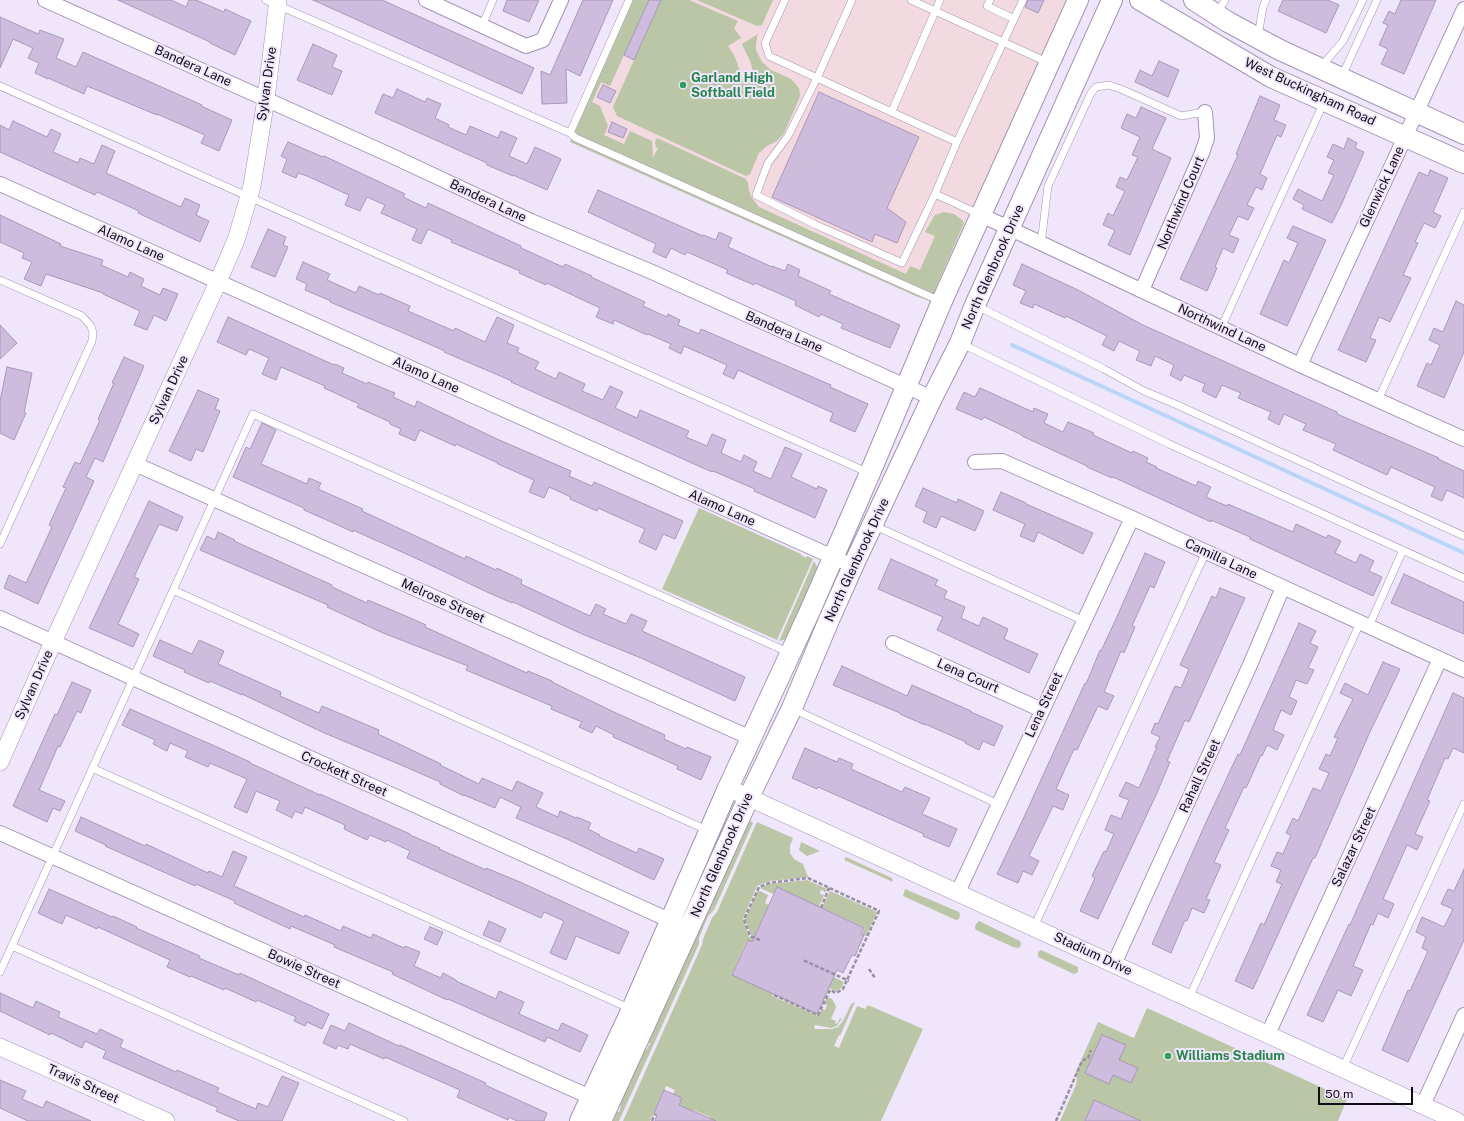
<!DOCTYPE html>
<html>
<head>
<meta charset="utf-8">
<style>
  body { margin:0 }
  #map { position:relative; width:1464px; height:1121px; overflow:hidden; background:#f0e6fb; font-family:"Public Sans",sans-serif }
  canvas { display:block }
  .scale { position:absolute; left:1318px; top:1087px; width:95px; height:18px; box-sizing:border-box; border:2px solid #110b16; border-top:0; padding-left:5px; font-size:12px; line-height:14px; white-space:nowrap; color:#110b16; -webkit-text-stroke:3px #f0e6fb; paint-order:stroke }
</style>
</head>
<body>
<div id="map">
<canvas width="1464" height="1121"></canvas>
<div class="scale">50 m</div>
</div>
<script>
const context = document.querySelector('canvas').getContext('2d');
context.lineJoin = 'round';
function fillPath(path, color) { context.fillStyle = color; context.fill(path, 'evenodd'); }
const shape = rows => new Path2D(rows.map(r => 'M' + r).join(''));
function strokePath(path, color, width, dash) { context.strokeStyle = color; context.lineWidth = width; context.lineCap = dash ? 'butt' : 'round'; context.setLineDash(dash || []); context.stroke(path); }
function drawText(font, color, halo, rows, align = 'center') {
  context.font = font + ' "Public Sans",sans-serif'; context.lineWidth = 4; context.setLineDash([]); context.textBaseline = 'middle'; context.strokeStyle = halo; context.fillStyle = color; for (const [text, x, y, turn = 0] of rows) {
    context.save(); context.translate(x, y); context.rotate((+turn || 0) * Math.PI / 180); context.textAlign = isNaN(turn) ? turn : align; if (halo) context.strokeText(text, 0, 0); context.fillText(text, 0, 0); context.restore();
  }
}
fillPath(shape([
  [636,0,1073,0,937,294,577,133]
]), '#f3d9e0');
fillPath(shape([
  [633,0,649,0,610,86,601,82,592,102,600,106,608,126,604,135,624,144,630,131,652,141,653,158,658,148,656,147,655,142,657,138,746,179,748,183,749,191,752,198,759,207,906,274,910,266,920,270,935,236,925,232,935,215,944,212,954,214,962,220,964,223,930,301,918,297,570,142],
  [661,0,689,0,738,21,734,28,741,38,728,46,735,57,744,84,756,81,750,61,742,44,758,34,756,43,756,50,762,62,771,70,791,79,799,88,800,95,799,99,784,133,777,141,767,146,759,153,750,174,746,176,617,116,613,107],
  [697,0,773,0,762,25,757,26],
  [699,508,801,554,801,555,806,558,807,556,813,559,777,640,662,589],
  [814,561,818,569,814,581,812,581,809,586,811,587,787,639,779,641],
  [751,821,753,823,714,910,708,916,699,938,699,944,619,1121,613,1121,617,1112,619,1112,621,1107,620,1106,621,1101,642,1055,646,1049,647,1049,650,1043,649,1042,649,1038,716,891,718,891,722,883,720,882,746,825],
  [757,822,793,838,790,846,790,853,794,859,803,864,808,877,770,881,757,886,743,918,749,937,760,941,758,945,747,940,732,974,773,993,772,996,818,1016,822,1009,825,1010,827,1005,824,1004,827,997,832,999,835,1004,836,1007,831,1019,836,1021,835,1023,837,1024,840,1018,842,1019,840,1021,837,1026,831,1028,815,1025,814,1028,816,1029,832,1029,838,1027,843,1021,851,1004,855,1002,840,1036,839,1035,834,1046,839,1048,857,1006,865,1009,868,1005,923,1029,881,1121,708,1121,710,1117,693,1110,688,1121,673,1119,682,1098,673,1094,675,1090,666,1086,650,1121,623,1121,702,945,703,939,712,918,717,912],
  [801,842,820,851,807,856,799,850],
  [846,857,892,878,893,882,844,860],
  [807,880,827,889,825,893,823,890,820,891,820,894,824,895,819,907,777,888,773,894,760,888,769,884],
  [905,889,959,912,960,914,959,919,956,920,903,896],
  [758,890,768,895,765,903,769,905,756,932,762,936,761,940,751,935,745,919],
  [830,891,877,912,866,936,862,934,865,928,822,908],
  [979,921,1020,941,1021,944,1020,947,1018,948,1013,947,976,930,975,928,976,924],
  [1041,950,1078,967,1078,972,1074,974,1038,957,1038,952],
  [808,965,844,982,841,988,836,991,829,988,833,979],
  [1147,1008,1347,1099,1338,1121,1060,1121,1076,1085,1077,1078,1075,1074,1098,1022,1134,1038]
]), '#bac6a5');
strokePath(shape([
  [1012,345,1464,553]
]), '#b9d5f8', 4);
const building = shape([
  [118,0,171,0,186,7,189,0,196,0,224,12,225,9,251,21,235,55,210,43,210,42,118,0],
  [313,0,382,0,534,68,522,94,313,0],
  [507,0,539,0,529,22,503,11,507,0],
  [583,0,613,0,580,76,566,69,567,103,542,104,541,71,550,75,583,0],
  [649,0,661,0,634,60,624,55,649,0],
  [1028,0,1044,0,1038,13,1025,7,1028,0],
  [1283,0,1328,0,1339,5,1326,33,1278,11,1283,0],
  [1401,0,1436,0,1404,74,1381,64,1388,49,1379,45,1388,25,1383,23,1389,11,1395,14,1401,0],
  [0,17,38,34,40,30,64,39,56,58,76,67,83,52,202,105,201,106,232,120,219,151,201,143,205,135,157,114,157,115,87,86,84,94,48,78,48,79,35,73,39,63,28,58,33,48,13,39,0,68,0,17],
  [313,44,337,55,332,67,342,71,332,95,297,80,313,44],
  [1159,61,1179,70,1168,97,1135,82,1140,70,1152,76,1159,61],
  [603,85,616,91,610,103,597,97,603,85],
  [397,89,425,102,427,98,441,104,435,118,449,125,448,127,466,135,470,126,498,138,501,131,517,138,509,156,527,164,535,147,561,159,547,190,513,175,513,176,487,165,487,163,375,113,383,94,393,98,397,89],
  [819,92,919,137,887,208,906,222,897,243,875,234,872,242,772,197,819,92],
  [1260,96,1280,105,1274,120,1286,125,1281,137,1277,135,1260,174,1267,178,1262,190,1256,187,1247,205,1254,208,1248,220,1238,216,1229,235,1239,239,1233,253,1223,248,1215,267,1217,268,1207,291,1180,279,1238,155,1236,154,1260,96],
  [1141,107,1166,118,1152,149,1171,158,1130,255,1108,245,1115,230,1103,225,1108,213,1113,216,1125,191,1116,187,1120,177,1127,180,1138,157,1132,155,1140,137,1121,128,1127,114,1136,118,1141,107],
  [13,121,47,137,51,129,61,134,53,152,78,163,80,158,94,164,102,145,115,151,106,173,181,207,185,198,200,205,196,215,209,221,200,242,138,213,139,211,97,192,95,195,0,152,0,125,9,130,13,121],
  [612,122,627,129,623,138,608,132,612,122],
  [1348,138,1357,143,1355,148,1364,152,1342,203,1332,223,1302,209,1304,205,1293,199,1298,189,1322,201,1334,175,1328,173,1334,160,1327,157,1333,144,1344,149,1348,138],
  [288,142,323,157,324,156,384,184,405,194,403,197,426,208,428,203,521,246,521,248,563,267,565,264,592,276,591,277,645,302,643,306,667,317,668,314,680,320,678,325,699,334,701,329,831,385,830,387,868,404,855,432,830,421,833,413,738,370,734,379,723,374,727,365,684,346,681,354,669,348,671,344,648,334,647,335,614,320,613,324,596,317,600,308,547,283,546,285,519,273,520,271,451,242,452,240,428,229,421,244,412,240,417,229,381,213,385,205,367,197,360,211,345,205,349,195,307,176,298,173,296,178,282,172,287,159,281,156,288,142],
  [1430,170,1448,178,1433,212,1441,216,1435,228,1424,223,1415,242,1418,243,1403,275,1411,278,1390,322,1379,317,1370,338,1376,340,1366,362,1338,350,1419,172,1428,176,1430,170],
  [598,190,703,236,703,235,716,240,719,232,732,238,728,247,772,267,772,266,785,271,788,264,800,270,798,276,831,291,829,294,900,325,890,348,841,328,843,324,821,314,819,317,795,305,796,301,755,283,754,285,726,273,728,270,687,252,685,255,671,248,666,258,653,252,656,244,588,212,598,190],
  [0,215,61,244,60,246,103,260,101,265,128,277,130,272,144,279,141,286,160,295,163,288,178,294,166,321,154,315,147,330,134,325,140,311,103,294,103,293,46,274,41,286,24,279,32,262,22,258,24,253,0,242,0,215],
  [1293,226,1326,240,1287,326,1260,314,1284,260,1289,263,1298,243,1287,238,1293,226],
  [268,229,286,237,283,245,288,247,275,277,251,267,268,229],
  [303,262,330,274,327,280,356,293,359,286,379,295,380,293,410,306,408,311,454,331,455,328,485,342,497,317,514,325,507,343,519,348,517,352,539,362,535,369,556,379,559,372,585,384,582,391,603,400,610,386,623,392,615,408,637,418,640,410,689,431,686,437,707,446,712,434,726,440,721,453,741,462,744,455,757,462,753,471,771,479,785,447,802,454,791,477,817,489,818,486,827,490,815,518,754,491,755,489,713,471,712,472,511,382,512,381,444,352,445,351,399,331,330,302,331,301,305,290,307,284,296,279,303,262],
  [1022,264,1078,290,1143,325,1337,412,1337,414,1439,458,1438,459,1464,471,1464,498,1447,490,1442,501,1431,496,1435,487,1391,467,1387,475,1333,450,1336,444,1303,430,1306,424,1284,414,1279,425,1268,419,1271,412,1238,398,1241,393,1222,385,1216,398,1202,391,1205,384,1184,375,1181,381,1170,375,1174,365,1155,356,1151,366,1136,360,1140,351,1119,341,1114,351,1102,345,1107,336,1066,316,1065,318,1034,304,1033,308,1020,303,1026,291,1013,285,1022,264],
  [1456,301,1464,305,1464,352,1444,398,1417,386,1427,363,1431,365,1440,345,1429,340,1434,328,1443,332,1456,301],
  [228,317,334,365,335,364,344,368,342,373,367,384,368,382,395,393,393,397,415,407,417,401,497,439,571,471,569,476,592,486,594,482,683,521,675,539,663,534,656,550,639,542,645,529,598,508,597,511,570,499,571,497,549,487,544,498,529,492,534,480,498,464,498,463,456,444,455,446,420,430,415,441,399,434,401,429,390,424,390,422,357,407,359,404,324,388,325,386,281,367,276,380,262,374,269,358,249,349,246,355,217,342,228,317],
  [0,325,17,343,0,359,0,325],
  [124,357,144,366,103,462,95,458,86,477,94,481,38,604,4,588,9,575,26,583,52,527,49,525,66,488,63,487,75,462,80,464,100,420,98,419,114,383,112,383,124,357],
  [7,367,32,373,24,413,26,413,14,440,0,433,0,401,7,367],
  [980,388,1033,412,1034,408,1048,414,1044,423,1063,432,1068,422,1094,433,1093,435,1132,453,1133,451,1148,458,1146,462,1157,467,1156,468,1196,486,1198,481,1211,487,1206,497,1227,506,1228,504,1293,532,1296,524,1326,538,1328,535,1341,541,1335,553,1356,563,1360,554,1374,561,1369,571,1382,577,1373,596,1250,539,1250,537,1211,520,1211,522,1113,477,1112,478,1087,467,1087,466,1022,436,1022,435,984,417,982,420,956,409,964,392,975,397,980,388],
  [198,390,219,399,215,409,220,411,203,452,196,449,191,461,169,451,198,390],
  [262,423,276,430,261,464,307,484,309,478,321,483,318,489,363,509,362,511,465,559,466,556,496,570,497,568,522,580,521,584,590,616,596,604,606,609,603,614,626,624,631,614,647,621,642,631,745,677,735,701,641,658,582,634,513,602,512,603,487,592,424,562,353,530,353,532,329,521,304,510,304,508,233,477,246,447,250,449,262,423],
  [923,488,957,503,958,499,984,511,975,531,941,516,936,528,923,522,927,512,915,506,923,488],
  [1001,492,1026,503,1026,504,1093,533,1083,554,1038,532,1034,542,1020,536,1025,524,993,510,1001,492],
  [149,501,183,517,177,531,159,524,134,577,139,579,118,624,139,634,133,647,89,628,149,501],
  [218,532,235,540,234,541,332,585,332,587,367,603,368,600,408,617,426,625,425,627,527,673,528,671,552,681,552,682,616,713,665,735,664,739,686,749,687,747,711,757,701,780,677,769,678,766,613,737,614,735,596,726,592,733,579,727,582,722,551,709,552,706,466,670,468,666,383,633,327,607,328,605,200,550,207,536,215,540,218,532],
  [1145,553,1165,562,1154,588,1150,586,1132,626,1135,627,1124,653,1121,651,1104,692,1114,696,1107,710,1098,706,1077,750,1074,749,1056,789,1069,795,1063,810,1053,806,1029,856,1039,861,1032,875,1023,871,1018,883,997,874,1025,815,1085,683,1086,684,1100,650,1101,651,1116,619,1145,553],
  [891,559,938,580,935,585,947,591,944,598,965,607,961,618,979,626,983,617,1008,629,1004,639,1038,654,1029,673,937,630,943,617,878,589,891,559],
  [1404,574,1464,602,1464,634,1391,603,1404,574],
  [1220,588,1245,598,1189,722,1185,720,1167,761,1170,762,1156,795,1098,919,1080,911,1095,878,1092,876,1104,851,1106,852,1114,834,1105,830,1111,815,1121,819,1129,800,1119,796,1126,782,1139,788,1157,747,1155,747,1160,737,1151,733,1155,723,1158,724,1175,686,1181,688,1189,669,1180,665,1212,596,1216,598,1220,588],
  [1299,623,1316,631,1310,643,1318,647,1308,668,1314,670,1307,684,1296,680,1289,697,1297,701,1291,715,1281,710,1273,730,1284,735,1277,750,1267,745,1262,756,1261,755,1246,788,1244,787,1225,828,1229,830,1214,862,1221,865,1206,899,1210,900,1204,913,1192,908,1187,921,1185,920,1171,953,1152,944,1207,820,1238,754,1240,755,1299,623],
  [160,640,192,654,199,640,224,651,218,664,281,692,280,696,319,713,322,706,379,730,378,734,441,764,440,765,479,784,482,778,512,791,517,781,543,793,536,807,558,817,560,811,576,818,577,817,591,823,588,829,600,835,599,836,637,853,639,848,664,859,654,880,567,839,516,818,521,807,500,797,495,808,464,795,464,796,440,784,440,782,401,765,322,732,242,694,242,695,210,681,209,683,184,672,185,670,153,656,160,640],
  [1383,662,1400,669,1369,734,1315,858,1313,858,1253,989,1235,981,1261,923,1264,925,1282,884,1276,882,1281,870,1271,866,1277,852,1283,854,1291,835,1286,833,1293,818,1298,821,1313,788,1321,791,1329,773,1319,769,1326,754,1330,756,1338,738,1334,737,1353,699,1340,693,1345,683,1368,695,1383,662],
  [842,666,907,696,912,685,971,711,971,712,1003,726,994,746,983,741,979,750,965,743,966,742,925,724,925,725,900,714,900,713,833,685,842,666],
  [72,682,91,690,81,713,77,711,60,747,58,746,39,790,65,801,60,811,53,808,47,822,13,806,55,714,57,715,72,682],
  [1453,693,1464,698,1464,753,1453,748,1448,759,1445,758,1427,800,1430,801,1415,834,1423,837,1417,850,1407,845,1383,899,1394,904,1388,918,1378,913,1373,925,1371,924,1353,966,1363,970,1351,996,1338,990,1323,1022,1307,1015,1349,924,1350,925,1453,693],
  [130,709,217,747,250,762,250,763,320,795,320,794,410,834,410,835,440,848,439,849,486,870,486,868,520,882,629,932,619,954,576,936,566,960,550,953,564,921,544,912,541,918,407,858,410,851,387,840,386,842,370,835,367,840,344,829,345,825,305,807,302,814,295,811,292,818,276,810,280,801,256,791,247,813,234,807,247,779,210,763,208,767,185,757,188,751,170,743,167,751,153,744,155,740,122,725,130,709],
  [805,748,837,762,839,758,853,764,851,769,902,792,905,787,930,798,922,814,957,829,949,847,923,836,924,834,818,787,817,789,792,778,805,748],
  [81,817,145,846,146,844,208,873,209,871,222,877,233,851,247,857,234,886,304,917,305,915,341,931,343,926,371,938,373,934,404,948,405,946,420,952,414,966,441,978,443,973,456,980,456,981,496,999,499,991,524,1002,519,1014,558,1031,562,1023,588,1035,580,1052,547,1037,545,1042,448,999,447,1000,392,974,393,972,334,947,335,945,291,926,290,929,234,903,235,901,196,884,195,886,105,846,106,845,75,831,81,817],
  [1464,869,1464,940,1408,1062,1382,1050,1408,990,1410,991,1428,951,1422,948,1426,937,1416,932,1422,917,1444,927,1453,909,1441,904,1448,889,1454,891,1464,869],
  [777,887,864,928,861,934,864,935,855,956,852,955,843,973,837,970,817,1014,732,975,748,940,752,942,777,887],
  [49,889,112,917,113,916,137,927,136,928,200,956,199,958,239,975,240,973,329,1014,322,1029,307,1022,305,1026,294,1021,296,1017,257,1000,256,1002,225,988,224,990,191,976,190,977,167,967,170,960,98,927,97,929,66,915,62,924,38,913,49,889],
  [489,921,506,929,500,942,483,935,489,921],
  [430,927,443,932,437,945,424,939,430,927],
  [0,993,33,1008,36,1001,60,1012,58,1017,97,1034,100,1029,123,1040,120,1047,176,1072,177,1070,219,1088,217,1092,256,1109,258,1103,268,1107,282,1076,299,1083,282,1121,239,1121,216,1111,218,1108,103,1058,106,1051,85,1041,82,1048,51,1033,50,1035,0,1011,0,993],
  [349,1023,399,1046,400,1045,486,1083,485,1085,547,1113,544,1121,517,1121,509,1117,508,1120,457,1097,460,1090,385,1057,384,1059,350,1044,348,1049,338,1045,336,1049,323,1043,331,1025,345,1031,349,1023],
  [1102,1035,1126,1045,1119,1060,1138,1068,1131,1083,1113,1075,1109,1084,1085,1073,1102,1035],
  [0,1080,26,1091,22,1099,43,1108,46,1101,91,1121,28,1121,0,1108,0,1080],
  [664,1090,682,1098,679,1105,716,1121,655,1121,657,1115,654,1113,664,1090],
  [1094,1100,1141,1121,1085,1121,1094,1100]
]);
fillPath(building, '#cdbcde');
strokePath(building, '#a898b8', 1);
const service = shape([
  [266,0,570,133,576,138,940,301],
  [785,0,765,43,769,56,957,142],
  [852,0,817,78,788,136,768,163,756,195,816,225,902,263,935,194],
  [911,0,1049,63],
  [1217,13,1225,0],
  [1014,19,1023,0],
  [482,26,493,0],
  [1258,36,1263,7,1266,0],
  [1321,67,1343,41,1363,0],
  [1342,76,1377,0],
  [0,86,869,473],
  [892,111,940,0],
  [570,133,629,0],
  [979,214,935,194,957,142,1014,19,987,6,990,0],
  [1041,244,1048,186,1091,93,1096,87,1109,85,1121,89,1181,116,1205,112],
  [0,280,82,316,91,326,93,333,92,341,0,544],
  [977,306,1104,369,1144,391,1175,404,1464,536],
  [1221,328,1324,102],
  [960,343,1169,444,1464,578],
  [1378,400,1464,212],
  [873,525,1084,621],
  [173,590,709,831],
  [1369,626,1403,550],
  [793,709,998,804],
  [92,768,631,1009],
  [1034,927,1206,552],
  [12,946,404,1121],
  [0,972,253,414,790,653],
  [1189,998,1360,623],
  [1343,1068,1464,804]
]);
const minor = shape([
  [45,0,390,155,531,221,652,272,932,398],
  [426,0,526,46,543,40,561,0],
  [0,184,842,561],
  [981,215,1300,365,1464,439],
  [1142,290,1202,153,1207,138,1205,112],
  [1300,365,1464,9],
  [975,462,1002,461,1132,518,1464,670],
  [135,464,751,738],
  [0,618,678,924],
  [893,643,1042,710],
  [0,833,599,1101],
  [958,892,1132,518],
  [1114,964,1250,665,1283,587],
  [1268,1034,1440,659],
  [1423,1105,1464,1015]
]);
const tertiary = shape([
  [0,762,53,642,218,282,236,240,252,186,266,99,278,0],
  [728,788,1457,1121],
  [0,1047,166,1121]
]);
const secondary = shape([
  [1140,0,1271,77,1464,163],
  [1194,0,1228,22,1280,50,1464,134],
  [580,1121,632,1009,728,788,809,613,870,473,942,301,1078,0],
  [601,1121,749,797,792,708,829,620,853,566,932,398,960,343,975,305,1112,0]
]);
strokePath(service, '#a393b3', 8);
strokePath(minor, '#a393b3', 16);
strokePath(tertiary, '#a393b3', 18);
strokePath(secondary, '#a393b3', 22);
strokePath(shape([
  [821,908,829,888],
  [760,940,750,936,744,919,759,887,769,883,808,878,879,911,847,980,849,981],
  [869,969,875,978],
  [774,995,818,1015,830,990,836,993,843,989,847,980,803,960],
  [652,1121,655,1114],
  [1056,1121,1082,1061,1088,1058,1091,1050]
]), '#9990a1', 2.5, [4, 2]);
strokePath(service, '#fff', 7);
strokePath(minor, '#fff', 14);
strokePath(tertiary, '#fff', 17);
strokePath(secondary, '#fff', 20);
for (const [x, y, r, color] of [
  [683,85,4,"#2e9e5b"],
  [1168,1056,4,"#2e9e5b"]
]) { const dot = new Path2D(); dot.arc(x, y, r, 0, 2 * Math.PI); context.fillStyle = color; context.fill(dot); strokePath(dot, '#f0e6fb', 1.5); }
drawText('13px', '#110b16', '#f0e6fb', [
  ["Bandera Lane",193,66,24],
  ["Sylvan Drive",267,84,-82],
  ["West Buckingham Road",1310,92,25],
  ["Glenwick Lane",1382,187,-65],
  ["Bandera Lane",488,201,25],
  ["Northwind Court",1181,203,-67],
  ["Alamo Lane",131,243,24],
  ["North Glenbrook Drive",993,267,-66],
  ["Northwind Lane",1222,328,25],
  ["Bandera Lane",784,332,24],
  ["Alamo Lane",426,375,24],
  ["Sylvan Drive",169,390,-65],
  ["Alamo Lane",722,508,24],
  ["Camilla Lane",1221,559,25],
  ["North Glenbrook Drive",857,560,-65],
  ["Melrose Street",443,601,24],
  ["Lena Court",968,676,24],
  ["Sylvan Drive",34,685,-66],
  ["Lena Street",1044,705,-65],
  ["Crockett Street",344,774,24],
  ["Rahall Street",1200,776,-65],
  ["Salazar Street",1354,847,-65],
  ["North Glenbrook Drive",722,855,-66],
  ["Stadium Drive",1093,954,25],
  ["Bowie Street",304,969,24],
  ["Travis Street",83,1084,24]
]);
drawText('bold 13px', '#27864d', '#f0e6fb', [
  ["Garland High",691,78],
  ["Softball Field",691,93],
  ["Williams Stadium",1176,1056]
], 'left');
</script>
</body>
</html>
